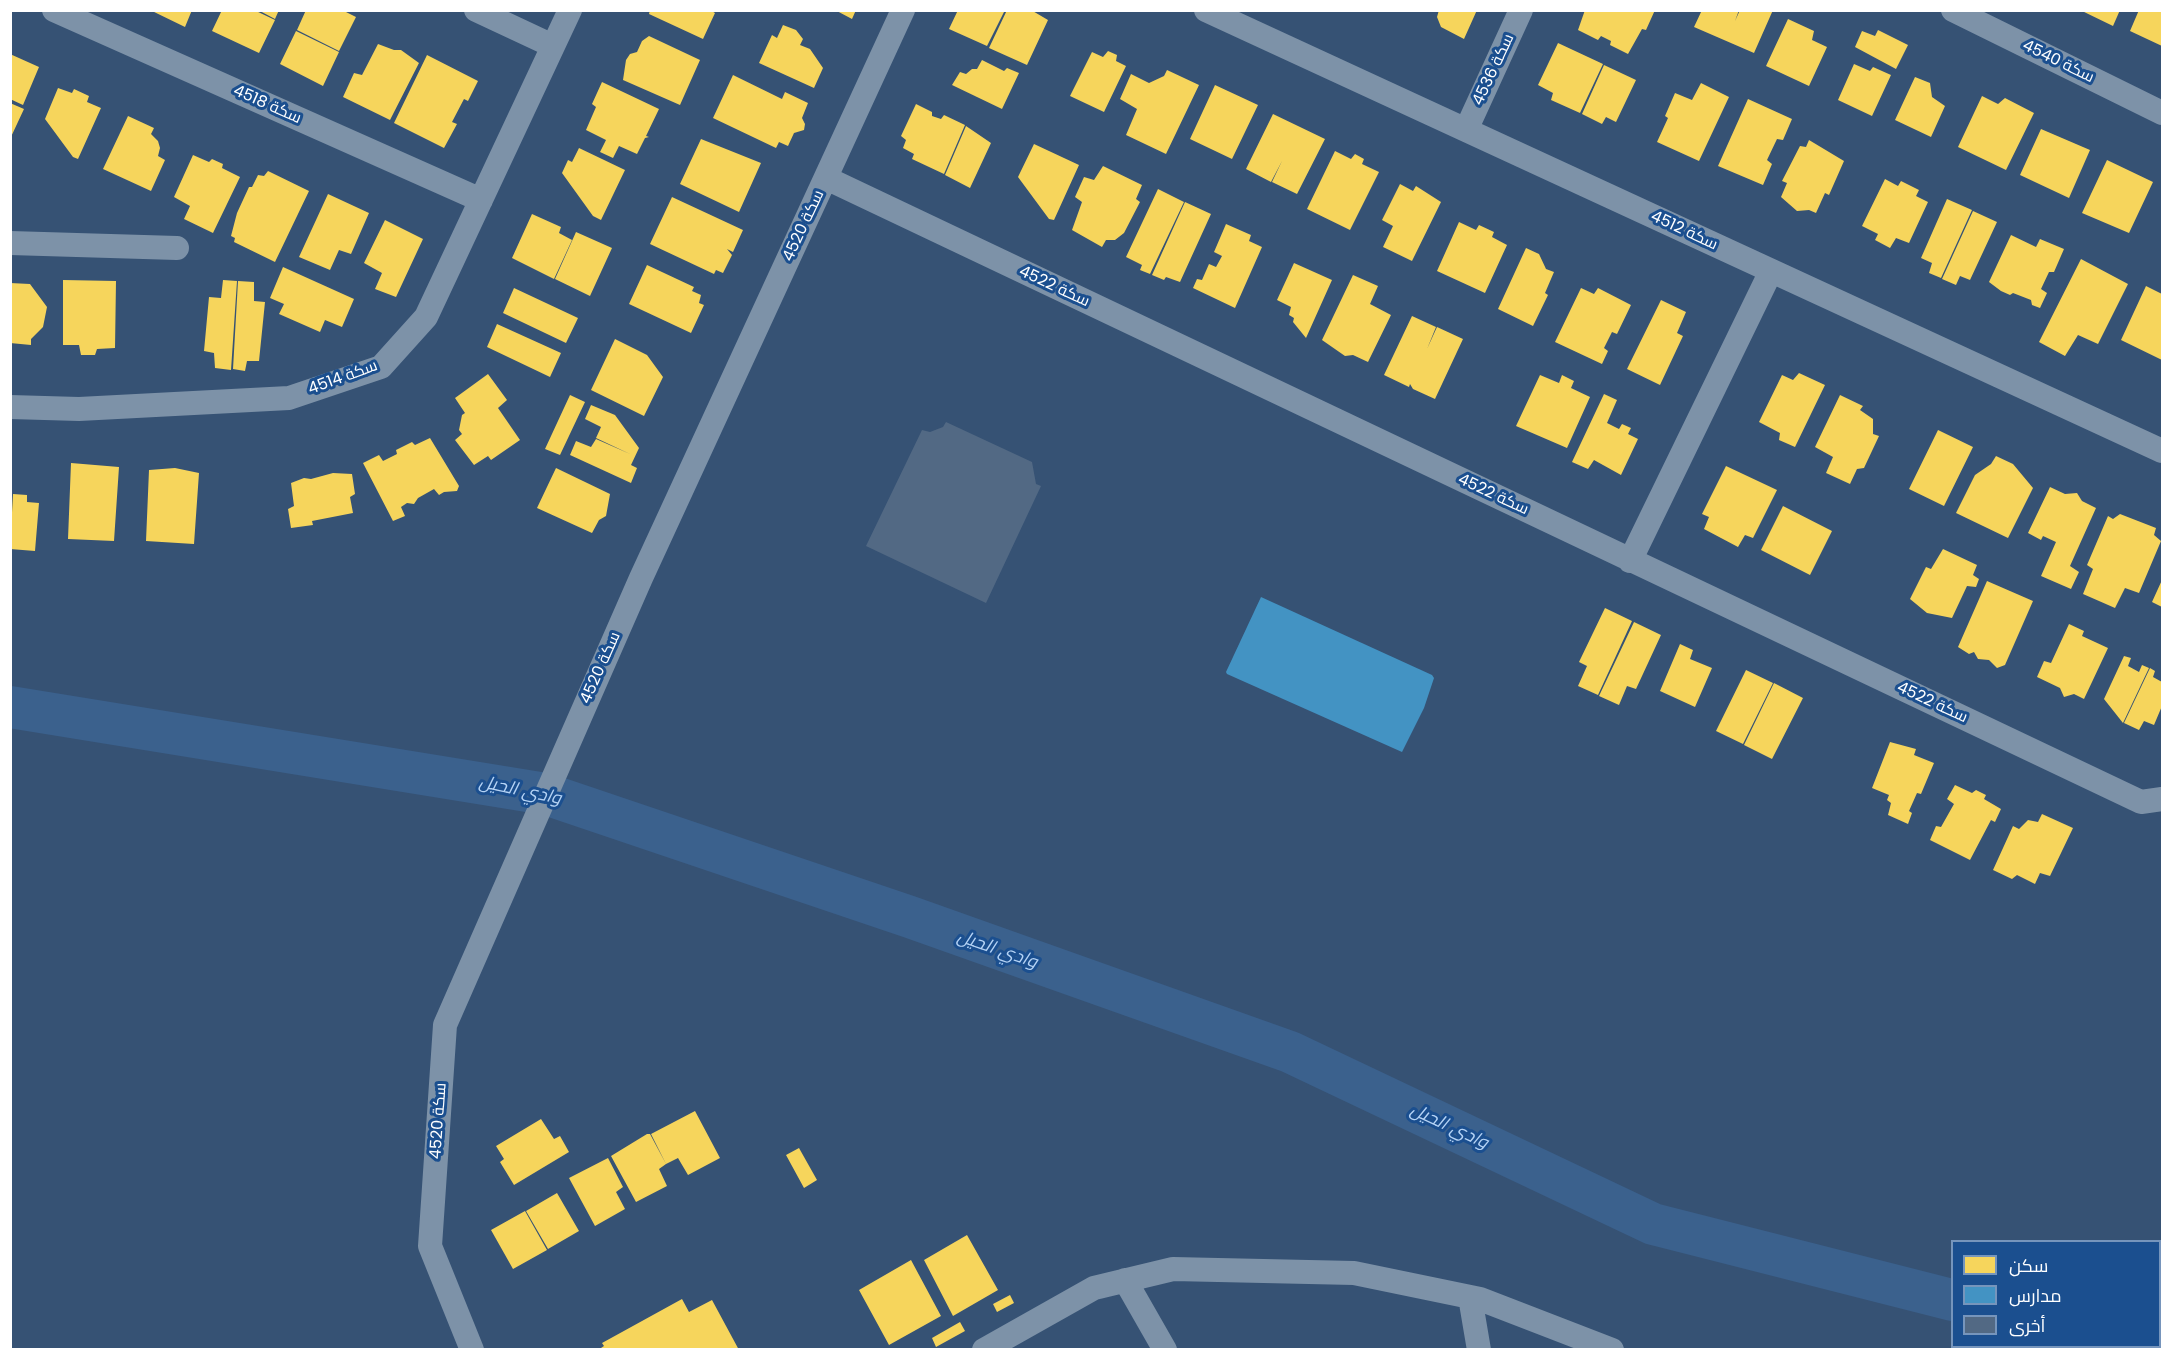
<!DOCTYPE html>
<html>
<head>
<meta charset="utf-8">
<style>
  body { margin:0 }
  #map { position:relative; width:2173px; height:1360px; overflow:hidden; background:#365274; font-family:Poppins,Cairo,sans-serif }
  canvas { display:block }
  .frame { position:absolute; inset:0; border:12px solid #fff; pointer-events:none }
  .legend { position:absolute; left:1951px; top:1240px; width:210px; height:108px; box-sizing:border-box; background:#1b4f8f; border:2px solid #7695bc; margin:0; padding:8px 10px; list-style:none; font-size:18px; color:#fff }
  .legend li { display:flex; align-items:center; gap:12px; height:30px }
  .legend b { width:30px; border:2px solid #7695bc }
</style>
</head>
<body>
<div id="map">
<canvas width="2173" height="1360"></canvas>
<div class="frame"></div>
<ul class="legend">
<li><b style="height:16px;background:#f6d55c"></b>سكن</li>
<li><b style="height:16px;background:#4393c3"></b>مدارس</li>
<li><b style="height:16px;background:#526984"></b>أخرى</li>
</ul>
</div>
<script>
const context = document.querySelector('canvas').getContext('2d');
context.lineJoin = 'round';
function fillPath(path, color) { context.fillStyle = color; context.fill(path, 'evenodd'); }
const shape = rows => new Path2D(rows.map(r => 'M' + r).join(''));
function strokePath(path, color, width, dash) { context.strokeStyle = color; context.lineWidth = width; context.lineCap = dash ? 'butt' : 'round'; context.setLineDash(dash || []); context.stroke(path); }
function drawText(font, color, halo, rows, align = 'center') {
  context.font = font + ' Poppins,Cairo,sans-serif'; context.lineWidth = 6; context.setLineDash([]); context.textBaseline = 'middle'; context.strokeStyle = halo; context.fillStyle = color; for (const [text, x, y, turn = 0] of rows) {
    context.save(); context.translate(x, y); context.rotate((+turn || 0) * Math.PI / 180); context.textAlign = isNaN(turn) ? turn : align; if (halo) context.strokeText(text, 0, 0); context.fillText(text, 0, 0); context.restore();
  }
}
fillPath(shape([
  [150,10,192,10,185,27],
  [222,10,254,10,275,20,259,53,212,31],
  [258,10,279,10,275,19],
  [306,10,342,10,356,17,339,51,297,30],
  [650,10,710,10,715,13,703,39,649,14],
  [835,10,856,10,852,19],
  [958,10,1005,10,987,46,949,29],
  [1007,10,1031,10,1048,20,1027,65,989,48],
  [1439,10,1477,10,1464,39,1441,27,1437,17],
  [1585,10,1655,10,1646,30,1642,29,1628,54,1610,45,1611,41,1601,36,1598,40,1578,30],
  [1702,10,1739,10,1735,21,1740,10,1773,10,1754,53,1694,27],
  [2080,10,2120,10,2113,26],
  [2139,10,2162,10,2162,46,2130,31],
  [1788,19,1814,31,1812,40,1827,47,1809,86,1766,66],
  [783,25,796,30,803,39,800,45,810,49,823,68,814,88,759,63,772,35,777,38],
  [1878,30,1908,45,1896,69,1855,47,1862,31,1875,36],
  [296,31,339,52,323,86,280,64],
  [649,36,700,60,680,105,623,80,626,60,630,54,637,52,642,41],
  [1558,43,1603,64,1580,113,1551,100,1553,93,1538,85],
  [378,44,394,50,401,50,419,63,390,120,343,97,354,73,362,75],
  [1108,51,1117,55,1116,61,1126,66,1104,112,1070,96,1092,52,1103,57],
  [10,54,39,67,23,105,10,99],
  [427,55,478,81,468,101,464,99,452,122,457,124,444,148,394,123],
  [982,60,1004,71,1007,68,1019,73,1002,109,952,85,960,72,966,74,972,69,977,69],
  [1854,64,1870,71,1873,67,1891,75,1872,116,1838,100],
  [1604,65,1636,80,1616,122,1606,117,1602,124,1582,114],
  [1167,70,1199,85,1166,154,1126,135,1137,109,1120,99,1131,74,1149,83,1164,76],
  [733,75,782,99,785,92,808,103,802,118,805,124,804,130,794,133,788,146,779,142,776,148,713,118],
  [1915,77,1930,83,1932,97,1945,106,1931,137,1895,120],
  [602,82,659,109,646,136,649,137,645,138,637,154,619,146,613,158,600,152,606,140,586,130,596,107,592,104],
  [1701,83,1729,97,1699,161,1657,142,1668,118,1665,116,1675,93,1692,100],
  [1215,85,1258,105,1232,159,1190,139],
  [58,88,72,93,74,89,89,96,87,102,101,108,78,159,73,157,45,119],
  [1982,96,1998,104,2005,98,2034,113,2006,170,1958,147],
  [1748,99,1792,119,1783,140,1777,139,1767,160,1772,164,1763,185,1718,166],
  [10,103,24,109,10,139],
  [916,104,932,112,932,116,941,119,944,115,965,125,944,174,912,159,914,154,903,148,906,140,901,136],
  [1273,114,1325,139,1297,194,1272,182,1282,161,1271,182,1246,169],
  [128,116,154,128,151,134,158,141,160,148,158,156,165,160,151,191,103,169],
  [966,126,991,143,970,188,945,175],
  [2041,129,2090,150,2069,198,2020,175],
  [701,139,761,163,739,212,680,184],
  [1809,140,1844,161,1829,195,1825,193,1816,213,1809,210,1797,211,1781,197,1787,183,1782,181,1800,146,1806,147],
  [1034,144,1079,165,1054,220,1049,219,1018,177],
  [579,148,625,170,601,220,593,216,562,173,568,160,572,162],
  [1335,151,1351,159,1355,154,1364,159,1362,164,1379,172,1350,230,1307,209],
  [193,155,209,162,212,159,223,164,222,168,240,177,213,233,184,219,190,206,174,197],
  [2107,160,2153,182,2129,233,2082,213],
  [1103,166,1142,185,1136,199,1140,202,1124,233,1115,240,1106,240,1102,247,1072,230,1082,202,1075,197,1084,177,1094,180],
  [268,171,309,191,275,262,234,242,235,238,231,236,237,213,249,187,252,187,258,175,264,176],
  [1885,179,1898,186,1901,181,1919,190,1916,196,1928,202,1909,243,1896,238,1890,248,1875,240,1878,234,1862,226],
  [1400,184,1413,191,1416,186,1441,202,1412,261,1383,247,1393,226,1382,220],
  [1158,189,1184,202,1150,274,1140,270,1142,265,1126,257],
  [328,194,369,213,351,254,339,250,330,270,299,257],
  [672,197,743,230,733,252,727,249,732,255,723,273,716,270,714,274,650,244],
  [1947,199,1972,210,1941,278,1929,273,1932,263,1921,258],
  [1185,202,1211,214,1180,282,1166,277,1164,280,1152,275],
  [1973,211,1997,222,1970,280,1960,276,1956,285,1942,279],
  [532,214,561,227,559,233,572,240,554,279,512,258],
  [385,220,423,239,396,297,375,289,382,273,364,263],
  [1459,222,1476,230,1479,225,1494,232,1492,237,1507,245,1485,293,1437,271],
  [1226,224,1251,235,1249,241,1262,247,1235,308,1193,288,1197,279,1202,280,1209,264,1216,267,1222,256,1214,252],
  [576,232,612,248,590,296,555,279],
  [2011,235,2036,247,2040,239,2064,249,2054,272,2049,272,2041,289,2047,293,2040,308,2032,305,2031,300,2013,293,2010,295,2001,291,1989,282],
  [1526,248,1539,254,1546,269,1554,272,1545,293,1548,295,1533,326,1498,309],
  [2081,259,2128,284,2098,344,2078,335,2065,356,2039,342],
  [1294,263,1332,280,1306,338,1293,322,1294,318,1289,315,1291,307,1277,300],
  [647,265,694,287,692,291,701,295,699,303,704,305,691,333,629,304],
  [283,267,354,299,342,327,325,320,320,332,279,314,284,304,270,298],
  [1353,275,1378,286,1370,304,1391,315,1368,362,1353,355,1345,356,1322,340],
  [63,280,116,281,115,348,97,349,95,355,81,355,79,345,63,345],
  [223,280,237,281,231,370,215,368,214,353,204,351,209,297,221,298],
  [238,281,254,282,254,301,265,302,259,361,247,361,245,371,233,369],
  [10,283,30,284,47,307,43,327,31,339,31,345,10,343],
  [2146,286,2162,294,2162,360,2121,340],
  [514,288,578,318,566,343,503,313],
  [1581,288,1594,294,1598,288,1631,305,1617,334,1612,332,1604,348,1608,351,1602,364,1555,342],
  [1661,300,1686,312,1677,333,1683,336,1660,385,1627,369],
  [1412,316,1436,327,1427,349,1437,327,1463,339,1435,399,1413,389,1410,384,1409,387,1384,375],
  [497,324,561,353,550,377,487,347],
  [615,339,647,355,663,377,644,416,591,390],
  [1799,373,1825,385,1795,447,1779,440,1780,433,1759,422,1782,375,1793,380],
  [488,374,507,400,498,408,520,440,491,460,488,456,474,465,455,440,462,434,459,430,462,415,465,413,455,398],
  [1540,375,1559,383,1562,375,1574,381,1571,388,1590,397,1567,448,1516,426],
  [1604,394,1617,400,1607,423,1619,429,1622,424,1631,428,1628,434,1638,439,1621,475,1594,460,1588,469,1572,462],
  [570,395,585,402,560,455,545,449],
  [1840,395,1863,406,1860,410,1873,419,1873,434,1879,436,1864,468,1857,469,1850,484,1826,473,1833,457,1815,447],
  [591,405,615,415,639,448,631,465,637,468,631,483,570,455,576,441,591,447,596,439,630,454,596,438,601,427,585,419],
  [1938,430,1973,447,1944,506,1909,489],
  [430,438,459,486,457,491,444,492,439,495,434,489,418,498,414,504,407,503,401,507,405,516,393,521,363,463,379,455,383,461,397,454,396,450,412,442,415,445],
  [1996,456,2013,464,2033,488,2008,538,1956,513,1975,475,1991,464],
  [71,463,119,467,114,541,68,539],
  [1726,466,1777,490,1753,538,1745,535,1738,547,1704,529,1709,517,1702,514],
  [175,468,199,473,194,544,146,541,149,470],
  [556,468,610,494,606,516,599,520,592,533,537,508],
  [333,473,352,474,355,494,350,497,353,513,312,521,313,525,291,528,288,509,294,506,291,483,304,478,311,479],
  [2050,487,2065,494,2077,493,2082,501,2096,508,2070,566,2079,572,2071,589,2041,576,2056,542,2043,536,2041,540,2028,533],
  [13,494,27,495,27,502,39,503,35,551,10,549],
  [1783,506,1832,531,1810,575,1761,550],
  [2120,514,2156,528,2154,535,2161,541,2139,593,2125,588,2115,608,2083,594,2093,569,2087,565,2108,516,2113,519],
  [1943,549,1977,565,1973,575,1979,579,1976,587,1967,586,1952,618,1927,613,1910,599,1926,567,1931,569],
  [2162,580,2162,607,2152,602],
  [1987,581,2033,601,2005,665,1997,668,1989,660,1978,659,1974,652,1969,654,1958,647],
  [1605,608,1632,621,1598,695,1578,686,1587,666,1579,662],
  [1634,622,1661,635,1636,689,1627,686,1619,705,1599,696],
  [2069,624,2084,631,2082,636,2108,648,2084,699,2074,694,2064,697,2060,688,2037,677,2044,661,2051,663],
  [1680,644,1693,650,1690,659,1712,668,1695,707,1660,691],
  [2124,656,2131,658,2128,666,2139,672,2142,665,2149,668,2123,723,2104,699],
  [2150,668,2155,671,2153,677,2162,682,2162,706,2154,725,2144,721,2139,730,2124,723],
  [1746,670,1773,683,1743,744,1716,731],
  [1774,683,1803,698,1772,759,1744,745],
  [1890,742,1916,749,1914,755,1934,763,1921,794,1917,793,1909,811,1912,813,1908,824,1888,815,1891,803,1887,800,1889,795,1872,788],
  [1955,785,1972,793,1976,790,1986,795,1984,799,2001,809,1995,822,1991,820,1970,860,1930,840,1936,826,1941,827,1954,804,1947,799],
  [2042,814,2073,828,2050,876,2040,873,2035,884,2017,875,2012,879,1993,870,2013,826,2019,829,2028,820,2038,822],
  [695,1111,720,1158,688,1175,678,1158,666,1164,651,1134],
  [541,1119,554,1139,560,1136,569,1152,514,1185,500,1162,504,1159,496,1146],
  [647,1134,650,1134,666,1164,659,1169,667,1186,636,1202,611,1156],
  [799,1148,817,1180,804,1188,786,1155],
  [608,1158,623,1187,616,1192,625,1209,595,1226,569,1178],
  [557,1193,579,1231,548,1249,526,1211],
  [525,1211,547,1250,513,1269,491,1230],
  [967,1235,998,1290,953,1316,924,1260],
  [911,1260,941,1316,889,1345,859,1290],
  [1010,1295,1014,1303,997,1312,993,1304],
  [682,1299,689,1312,712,1300,739,1350,598,1350,604,1346,602,1343],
  [960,1322,965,1331,936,1347,932,1338]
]), '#f6d55c');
fillPath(shape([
  [1261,597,1432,675,1434,678,1424,708,1402,752,1227,674,1226,672]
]), '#4393c3');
strokePath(shape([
  [10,707,546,794,910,917,1290,1052,1653,1224,1952,1300],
  [2069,1346,2074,1350]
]), '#3b618d', 42);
fillPath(shape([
  [946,422,1032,462,1036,484,1041,486,986,603,866,546,922,430,930,432,943,427]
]), '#526984');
strokePath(shape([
  [54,10,481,200],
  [476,10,553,46],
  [1206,10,2162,451],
  [1953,10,2162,113],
  [1466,130,1521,10],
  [826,178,2141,802,2162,799],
  [10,243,177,248],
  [10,407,79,409,289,398,381,367,426,317,570,10],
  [1630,561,1771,271],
  [1125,1280,1165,1350],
  [1470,1297,1479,1350],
  [472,1350,430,1246,445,1025,641,578,903,10],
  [984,1350,1094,1288,1173,1269,1354,1273,1480,1299,1612,1350]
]), '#7d92a8', 24);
drawText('16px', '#fff', '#1b4f8f', [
  ["سكة 4540",2058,62,26],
  ["سكة 4536",1494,70,-65],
  ["سكة 4518",267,105,24],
  ["سكة 4520",804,226,-65],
  ["سكة 4512",1684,231,25],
  ["سكة 4522",1054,287,25],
  ["سكة 4514",343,378,-20],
  ["سكة 4522",1493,495,25],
  ["سكة 4520",601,668,-66],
  ["سكة 4522",1932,703,25],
  ["سكة 4520",439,1121,-86]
]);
drawText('italic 18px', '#b5d3f5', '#1b4f8f', [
  ["وادي الحيل",520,791,12],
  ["وادي الحيل",997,950,19],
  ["وادي الحيل",1449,1127,25]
]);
</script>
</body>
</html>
